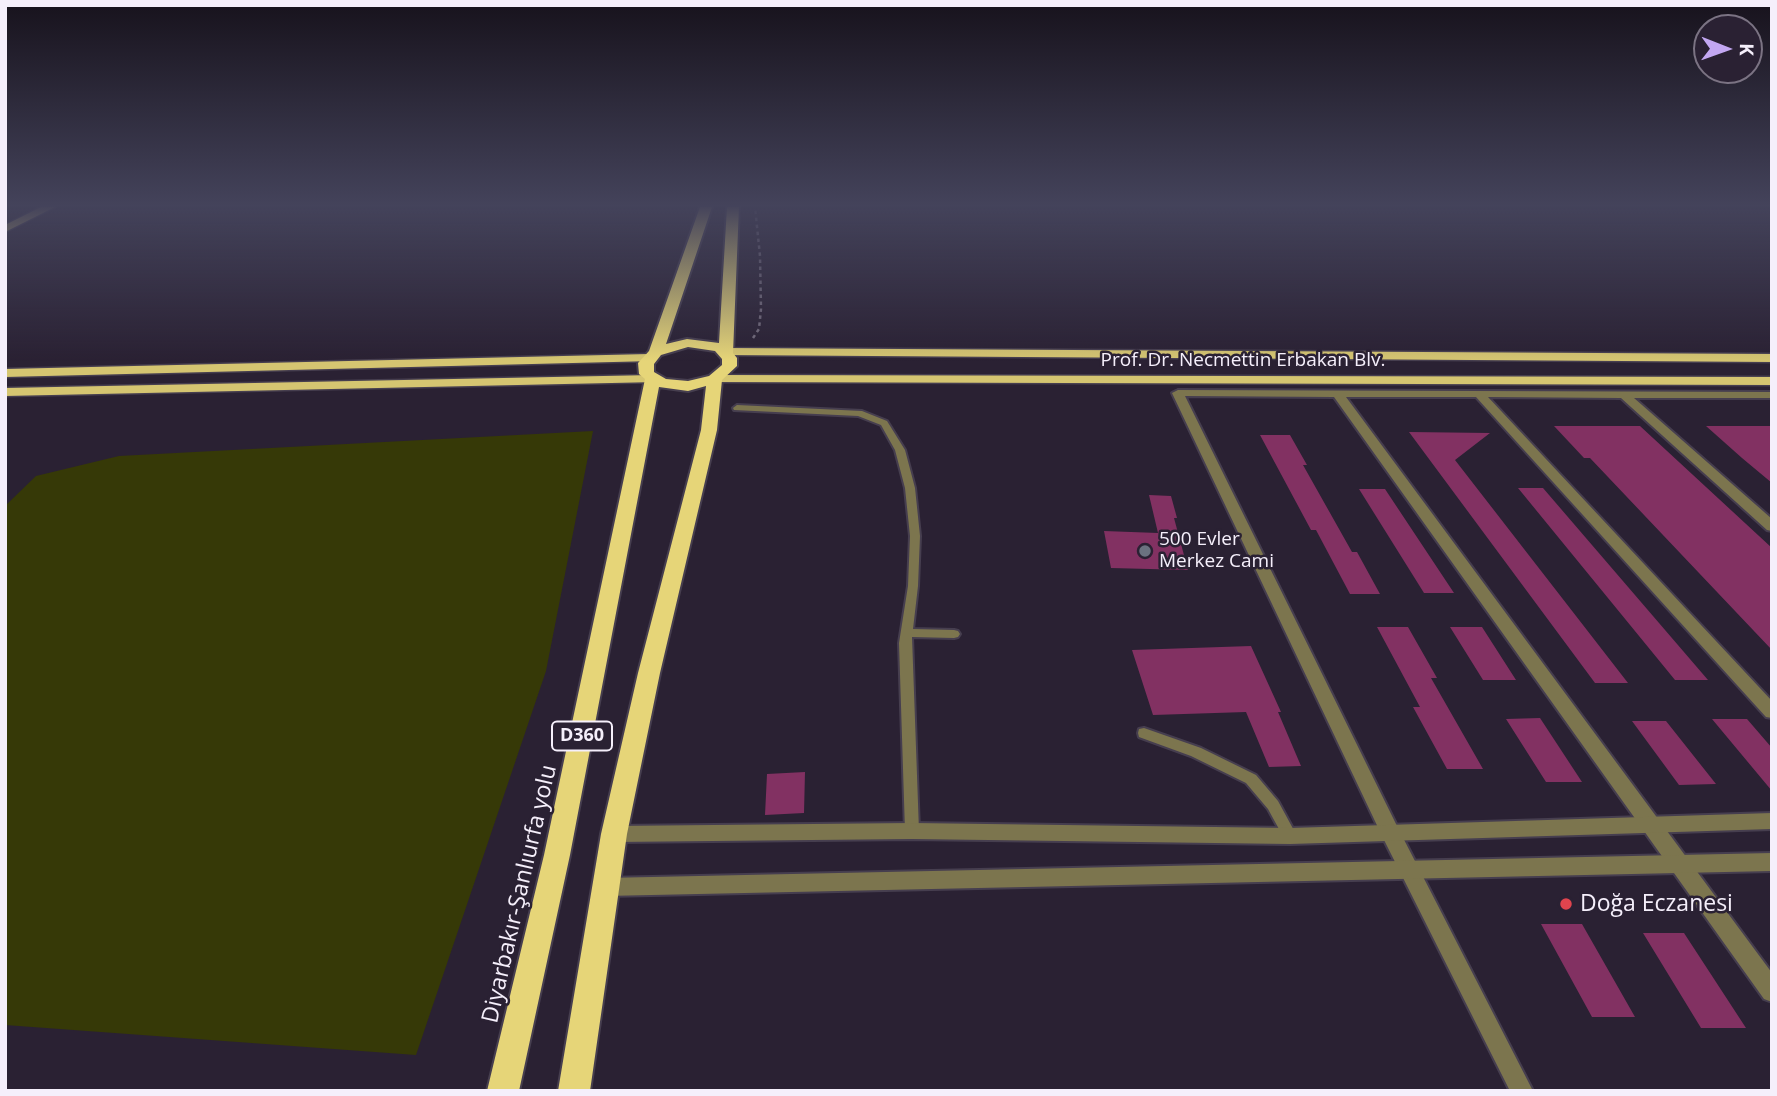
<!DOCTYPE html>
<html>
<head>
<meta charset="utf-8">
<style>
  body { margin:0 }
  #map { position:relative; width:1777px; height:1096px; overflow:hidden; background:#2a2133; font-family:"Open Sans",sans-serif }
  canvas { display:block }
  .frame { position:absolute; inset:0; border:7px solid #f5effb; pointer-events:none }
  .north { position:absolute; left:1693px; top:14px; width:70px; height:70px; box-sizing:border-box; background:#2a2133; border:2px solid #7b7383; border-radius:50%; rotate:91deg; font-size:19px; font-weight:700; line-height:28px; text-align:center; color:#f5effb }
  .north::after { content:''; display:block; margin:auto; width:24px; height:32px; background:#c3a7f2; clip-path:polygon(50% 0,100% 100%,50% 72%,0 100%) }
</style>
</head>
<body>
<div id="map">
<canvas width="1777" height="1096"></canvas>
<div class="frame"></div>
<div class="north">K</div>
</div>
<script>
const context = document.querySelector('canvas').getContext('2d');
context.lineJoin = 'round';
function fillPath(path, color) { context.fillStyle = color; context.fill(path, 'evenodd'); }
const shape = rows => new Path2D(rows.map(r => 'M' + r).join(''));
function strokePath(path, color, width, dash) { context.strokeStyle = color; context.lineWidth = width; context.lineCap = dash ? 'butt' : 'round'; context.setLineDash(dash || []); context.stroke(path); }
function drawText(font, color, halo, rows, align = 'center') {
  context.font = font + ' "Open Sans",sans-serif'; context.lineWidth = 5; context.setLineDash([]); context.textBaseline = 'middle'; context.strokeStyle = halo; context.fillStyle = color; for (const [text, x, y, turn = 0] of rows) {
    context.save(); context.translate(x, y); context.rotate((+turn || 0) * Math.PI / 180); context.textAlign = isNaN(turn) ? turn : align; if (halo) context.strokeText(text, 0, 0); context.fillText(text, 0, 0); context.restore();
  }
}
fillPath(shape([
  [593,431,546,671,416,1055,5,1025,5,506,36,476,119,456]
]), '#363907');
fillPath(shape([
  [1554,426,1640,426,1772,548,1772,650,1590,458,1584,458],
  [1706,426,1772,426,1772,483,1742,458],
  [1409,432,1490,433,1455,460,1628,683,1595,683],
  [1260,435,1290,435,1307,465,1303,465,1352,552,1357,552,1380,594,1350,594,1316,530,1311,530],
  [1518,488,1543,488,1708,680,1675,680],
  [1359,489,1385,489,1454,593,1424,593],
  [1149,495,1171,496,1177,518,1174,518,1188,570,1111,568,1104,531,1158,533],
  [1377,627,1408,627,1437,678,1431,678,1483,769,1447,769,1413,707,1420,707],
  [1450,627,1482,627,1516,680,1483,680],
  [1251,646,1281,712,1278,712,1301,766,1269,767,1246,712,1153,715,1132,650],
  [1540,718,1582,782,1546,782,1506,719],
  [1712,719,1747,719,1772,748,1772,791],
  [1632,721,1666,721,1716,784,1679,785],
  [805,772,804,813,765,815,767,774],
  [1541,924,1582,924,1635,1017,1592,1017],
  [1643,933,1684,933,1746,1028,1701,1028]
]), '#823162');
const service = shape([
  [737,405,862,411,887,421,905,450,915,488,920,536,918,586,913,629,954,630,958,631,960,634,958,637,954,638,912,637,919,831,917,835,912,837,907,835,905,831,899,643,908,586,910,536,905,488,895,450,881,425,858,416,734,410,733,408,737,405],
  [1144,728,1201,748,1256,775,1278,801,1297,836,1295,840,1290,842,1285,840,1268,809,1246,783,1191,756,1139,737,1138,733,1139,729,1144,728]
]);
const minor = shape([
  [1178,390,1772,392,1772,398,1634,398,1772,519,1772,531,1767,530,1621,398,1488,397,1772,701,1772,718,1766,717,1476,397,1346,397,1772,973,1772,1002,1764,999,1334,397,1185,396,1397,826,1533,1091,1510,1091,1383,838,1172,393,1178,390]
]);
const tertiary = shape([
  [1772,813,1772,829,1290,844,912,839,614,842,607,840,605,834,607,828,614,826,912,823,1290,828,1772,813],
  [1772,853,1772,871,605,896,598,893,595,887,598,881,605,878,1772,853]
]);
const primary = shape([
  [41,207,55,207,5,232,5,225,41,207],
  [726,348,1772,354,1772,362,721,355,721,349,726,348],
  [649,354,656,358,654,361,5,377,5,369,649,354],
  [653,375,660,379,658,382,5,396,5,388,653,375],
  [714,375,1772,377,1772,385,709,382,707,379,714,375]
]);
const trunk = shape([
  [700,207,712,207,666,344,687,339,719,343,727,207,739,207,733,353,737,358,737,366,722,380,717,430,660,673,627,834,590,1091,558,1091,601,834,638,673,701,430,706,386,688,391,659,387,570,855,519,1091,487,1091,544,855,645,379,639,374,638,363,649,351,700,207],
  [688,347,715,351,722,359,722,365,709,376,688,381,666,379,654,372,654,364,661,355,688,347]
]);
strokePath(service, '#463e4f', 4);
strokePath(minor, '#463e4f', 4);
strokePath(tertiary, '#463e4f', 4);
strokePath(primary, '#463e4f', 3);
strokePath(trunk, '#463e4f', 4);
strokePath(shape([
  [753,338,759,329,761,309,760,256,755,207]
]), '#756d7d', 2.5, [3.5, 3.5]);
fillPath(service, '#7c754e');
fillPath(minor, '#7c754e');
fillPath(tertiary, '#7c754e');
fillPath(primary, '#d5c571');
fillPath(trunk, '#e6d578');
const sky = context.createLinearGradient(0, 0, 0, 361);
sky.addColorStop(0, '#17121c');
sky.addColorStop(0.57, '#44435b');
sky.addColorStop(1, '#44435b00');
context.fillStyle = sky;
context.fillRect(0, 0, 1777, 361);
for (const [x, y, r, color] of [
  [1145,551,7,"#6b7280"],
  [1566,904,7,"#e0444e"]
]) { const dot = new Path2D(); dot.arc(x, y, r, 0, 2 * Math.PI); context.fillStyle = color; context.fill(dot); strokePath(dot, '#2a2133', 2.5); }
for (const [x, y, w] of [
  [582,736,60]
]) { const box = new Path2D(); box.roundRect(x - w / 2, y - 14.5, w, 29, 5); context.fillStyle = '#2a2133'; context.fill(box); strokePath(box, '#f5effb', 2); }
drawText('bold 18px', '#f5effb', null, [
  ["D360",582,736]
]);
drawText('19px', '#f5effb', '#2a2133', [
  ["Prof. Dr. Necmettin Erbakan Blv.",1243,361]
]);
drawText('19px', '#f5effb', '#2a2133', [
  ["500 Evler",1159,540],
  ["Merkez Cami",1159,562]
], 'left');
drawText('23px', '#f5effb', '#2a2133', [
  ["Diyarbakır-Şanlıurfa yolu",520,894,-77]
]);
drawText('23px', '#f5effb', '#2a2133', [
  ["Doğa Eczanesi",1580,904]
], 'left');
</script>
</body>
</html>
